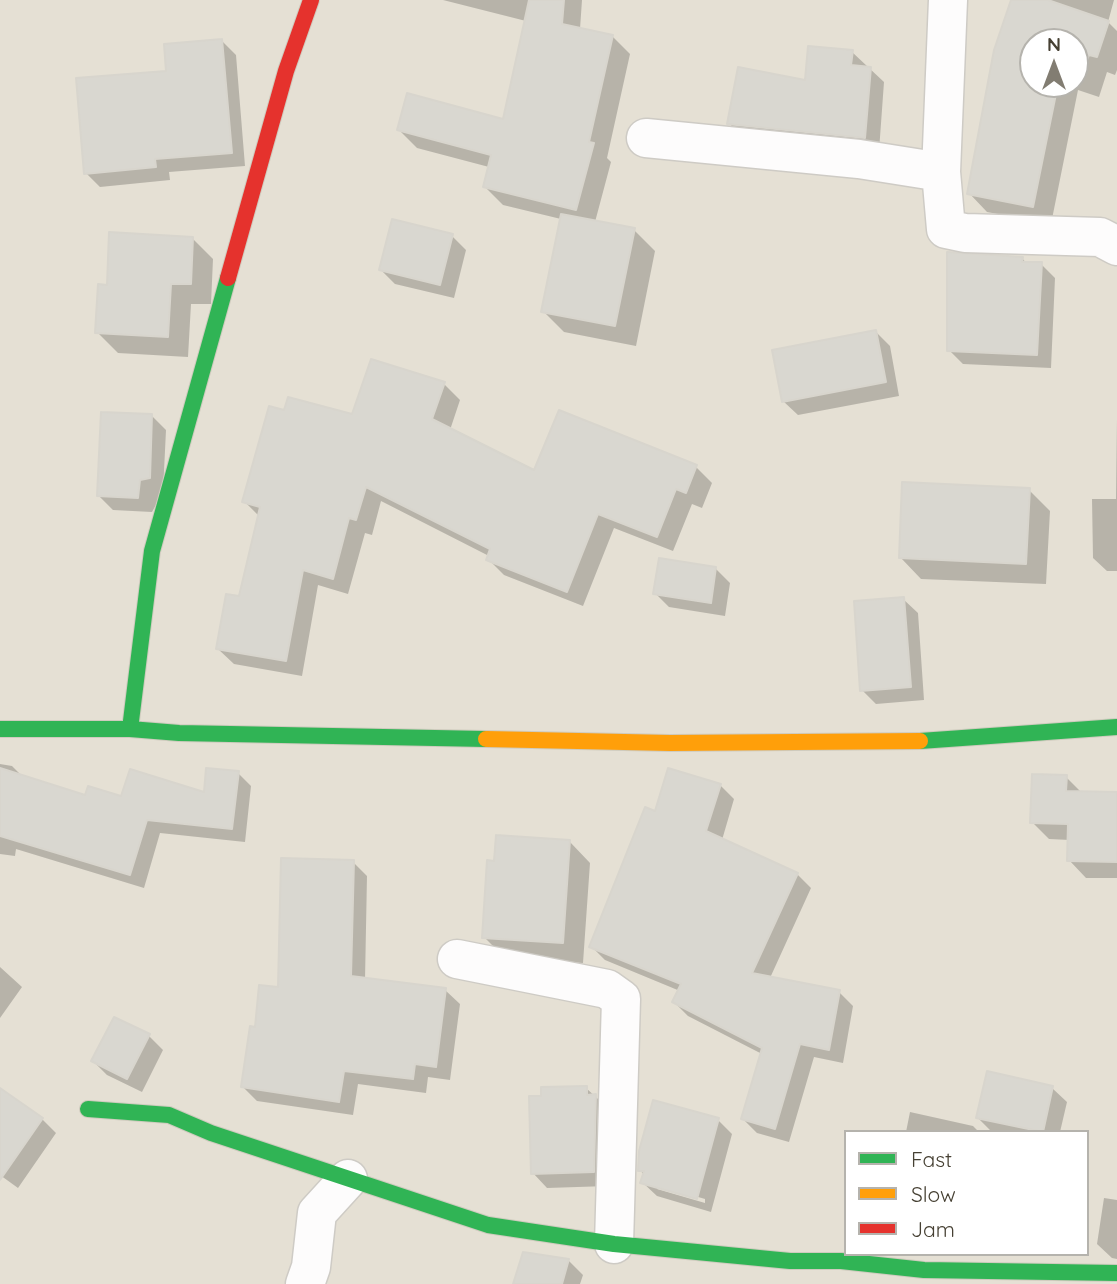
<!DOCTYPE html>
<html>
<head>
<meta charset="utf-8">
<style>
  body { margin:0 }
  #map { position:relative; width:1117px; height:1284px; overflow:hidden; background:#f0eee8; font-family:Quicksand,sans-serif }
  canvas { display:block }
  .legend { position:absolute; left:844px; top:1130px; width:245px; height:126px; box-sizing:border-box; background:#fff; border:2px solid #b5b3ad; margin:0; padding:9px 12px; list-style:none; font-size:21px; color:#464033 }
  .legend li { display:flex; align-items:center; gap:14px; height:35px }
  .legend b { width:35px; border:2px solid #b5b3ad }
  .north { position:absolute; left:1019px; top:28px; width:70px; height:70px; box-sizing:border-box; background:#fff; border:2px solid #b5b3ad; border-radius:50%; rotate:0deg; font-size:19px; font-weight:700; line-height:28px; text-align:center; color:#464033 }
  .north::after { content:''; display:block; margin:auto; width:24px; height:32px; background:#827d72; clip-path:polygon(50% 0,100% 100%,50% 72%,0 100%) }
</style>
</head>
<body>
<div id="map">
<canvas width="1117" height="1284"></canvas>
<ul class="legend">
<li><b style="height:9px;background:#30b455"></b>Fast</li>
<li><b style="height:9px;background:#ff9f0a"></b>Slow</li>
<li><b style="height:9px;background:#e5322d"></b>Jam</li>
</ul>
<div class="north">N</div>
</div>
<script>
const context = document.querySelector('canvas').getContext('2d');
context.lineJoin = 'round';
function fillPath(path, color) { context.fillStyle = color; context.fill(path, 'evenodd'); }
const shape = rows => new Path2D(rows.map(r => 'M' + r).join(''));
function strokePath(path, color, width, dash) { context.strokeStyle = color; context.lineWidth = width; context.lineCap = dash ? 'butt' : 'round'; context.setLineDash(dash || []); context.stroke(path); }
fillPath(shape([
  [0,0,1117,0,1117,1284,0,1284],
  [1033,42,1075,42,1075,84,1033,84],
  [846,1132,1087,1132,1087,1254,846,1254]
]), '#e5e0d4');
fillPath(shape([
  [443,0,582,0,580,29,612,36,630,54,607,158,611,162,595,222,634,230,655,251,636,346,564,332,543,311,561,219,503,205,485,187,489,167,417,148,399,130,504,121,526,21],
  [1012,0,1114,0,1108,22,1117,31,1117,70,1115,75,1107,72,1099,97,1078,90,1051,224,987,212,969,193],
  [1033,42,1075,42,1075,84,1033,84],
  [222,41,236,55,245,166,169,172,170,180,100,187,86,173,168,72],
  [852,52,884,82,879,151,743,138,729,123,807,82],
  [452,236,466,250,454,298,395,284,381,270],
  [192,238,213,259,211,304,191,304,188,357,118,353,97,332,108,287],
  [1022,258,1027,264,1041,264,1055,278,1051,368,963,364,949,350],
  [876,332,890,346,899,396,798,415,783,401],
  [444,384,460,400,450,430,535,473,696,467,712,483,702,508,692,504,673,551,614,528,583,606,504,575,488,559,489,556,381,501,372,535,365,533,348,594,318,585,302,676,234,664,218,649,240,598,259,516,244,501,286,412,353,416],
  [152,416,166,430,163,492,152,512,113,510,99,496],
  [1117,418,1117,571,1107,571,1093,558,1092,499,1116,499],
  [1029,490,1050,511,1046,584,921,579,901,558],
  [716,569,730,583,725,616,669,607,655,593],
  [903,599,918,613,924,700,876,704,862,690],
  [0,764,12,766,24,778,86,798,206,794,238,773,251,786,245,842,160,833,144,888,16,849,15,856,0,854],
  [1066,777,1082,793,1117,794,1117,878,1086,878,1069,860,1070,840,1049,839,1032,822],
  [720,785,734,799,722,840,797,874,811,888,770,978,839,992,853,1006,843,1063,814,1057,789,1142,757,1133,743,1119,762,1054,688,1016,674,1002,680,991,605,960,591,946,656,813],
  [570,842,590,863,583,963,505,958,484,937,495,863],
  [353,862,367,876,365,980,445,990,460,1004,450,1080,428,1077,426,1093,358,1084,353,1115,257,1101,243,1087,256,1029],
  [0,967,22,987,0,1018],
  [115,1019,149,1036,163,1050,142,1092,107,1075,93,1061],
  [586,1088,610,1110,608,1186,547,1188,533,1173,543,1098],
  [1052,1088,1067,1102,1060,1132,992,1132,978,1118],
  [0,1091,42,1119,56,1133,18,1188,0,1175],
  [910,1112,973,1126,979,1132,906,1132],
  [718,1120,732,1134,711,1212,657,1196,642,1182,644,1175,640,1170],
  [657,1185,705,1199,705,1203,657,1189],
  [1104,1198,1117,1200,1117,1259,1112,1258,1097,1244],
  [524,1254,569,1261,583,1275,580,1284,515,1284]
]), '#0003');
const building = shape([
  [529,0,564,0,562,24,613,35,589,142,594,143,576,210,483,187,491,155,397,130,407,93,503,119,529,0],
  [1011,0,1048,0,1109,21,1097,57,1089,55,1080,79,1075,77,1075,42,1033,42,1033,84,1058,84,1033,207,967,194,994,50,1011,0],
  [222,39,232,153,155,159,156,167,84,174,76,78,166,71,164,44,222,39],
  [808,46,853,50,851,65,871,67,865,138,727,124,738,67,805,80,808,46],
  [561,214,635,228,615,326,541,312,561,214],
  [392,219,453,234,440,285,379,270,392,219],
  [109,232,193,237,191,284,171,284,168,337,95,333,98,284,107,285,109,232],
  [947,252,1023,257,1022,262,1042,262,1037,355,947,351,947,252],
  [876,330,886,382,782,402,772,350,876,330],
  [371,359,445,382,432,419,534,470,559,410,697,465,686,493,676,489,657,537,598,514,567,592,486,560,490,549,366,487,356,520,349,518,333,579,303,570,286,661,216,649,226,594,239,596,260,507,242,502,269,406,284,410,288,397,352,414,371,359],
  [101,412,152,414,150,478,140,480,138,498,97,496,101,412],
  [902,482,1030,488,1026,564,899,558,902,482],
  [659,558,716,567,711,603,653,594,659,558],
  [904,597,911,687,860,691,854,601,904,597],
  [0,768,85,795,88,786,121,796,130,769,204,792,206,768,239,771,232,829,147,820,130,875,0,836,0,768],
  [668,768,721,784,706,831,798,873,752,973,840,990,829,1050,800,1044,775,1129,741,1119,762,1048,672,1002,681,984,589,947,645,807,655,811,668,768],
  [1032,774,1067,775,1066,791,1117,792,1117,862,1067,861,1068,824,1030,823,1032,774],
  [496,835,570,840,563,943,482,938,487,860,494,861,496,835],
  [281,858,354,860,351,976,446,988,436,1067,415,1064,413,1079,344,1071,339,1102,241,1087,250,1026,255,1027,259,985,278,987,281,858],
  [114,1017,150,1034,127,1079,91,1061,114,1017],
  [987,1071,1053,1086,1043,1132,976,1118,987,1071],
  [587,1086,587,1095,596,1094,594,1172,531,1174,529,1096,541,1096,541,1087,587,1086],
  [0,1088,43,1118,0,1180,0,1088],
  [653,1100,719,1118,697,1199,640,1183,644,1171,638,1171,639,1151,653,1100],
  [523,1252,569,1259,562,1284,513,1284,523,1252]
]);
fillPath(building, '#d9d7d0');
strokePath(building, '#d8d5cd', 2);
const street = shape([
  [948,0,941,172,946,229,965,233,1100,237,1117,246],
  [646,138,859,159,941,172],
  [457,959,607,989,621,999,614,1244],
  [305,1284,311,1267,317,1213,348,1179]
]);
const fast = shape([
  [0,729,130,729,179,733,486,739],
  [130,729,152,551,228,278],
  [920,741,1117,727],
  [88,1109,169,1115,211,1133,488,1225,614,1244,790,1261,841,1261,924,1270,1117,1273]
]);
const slow = shape([
  [486,739,670,743,920,741]
]);
const jam = shape([
  [228,278,286,71,311,0]
]);
strokePath(street, '#cecbc5', 41);
strokePath(fast, '#cfcbbe', 18);
strokePath(slow, '#cfcbbe', 18);
strokePath(jam, '#cfcbbe', 18);
strokePath(street, '#fdfcfc', 38);
strokePath(fast, '#30b455', 16);
strokePath(slow, '#ff9f0a', 16);
strokePath(jam, '#e5322d', 16);
</script>
</body>
</html>
